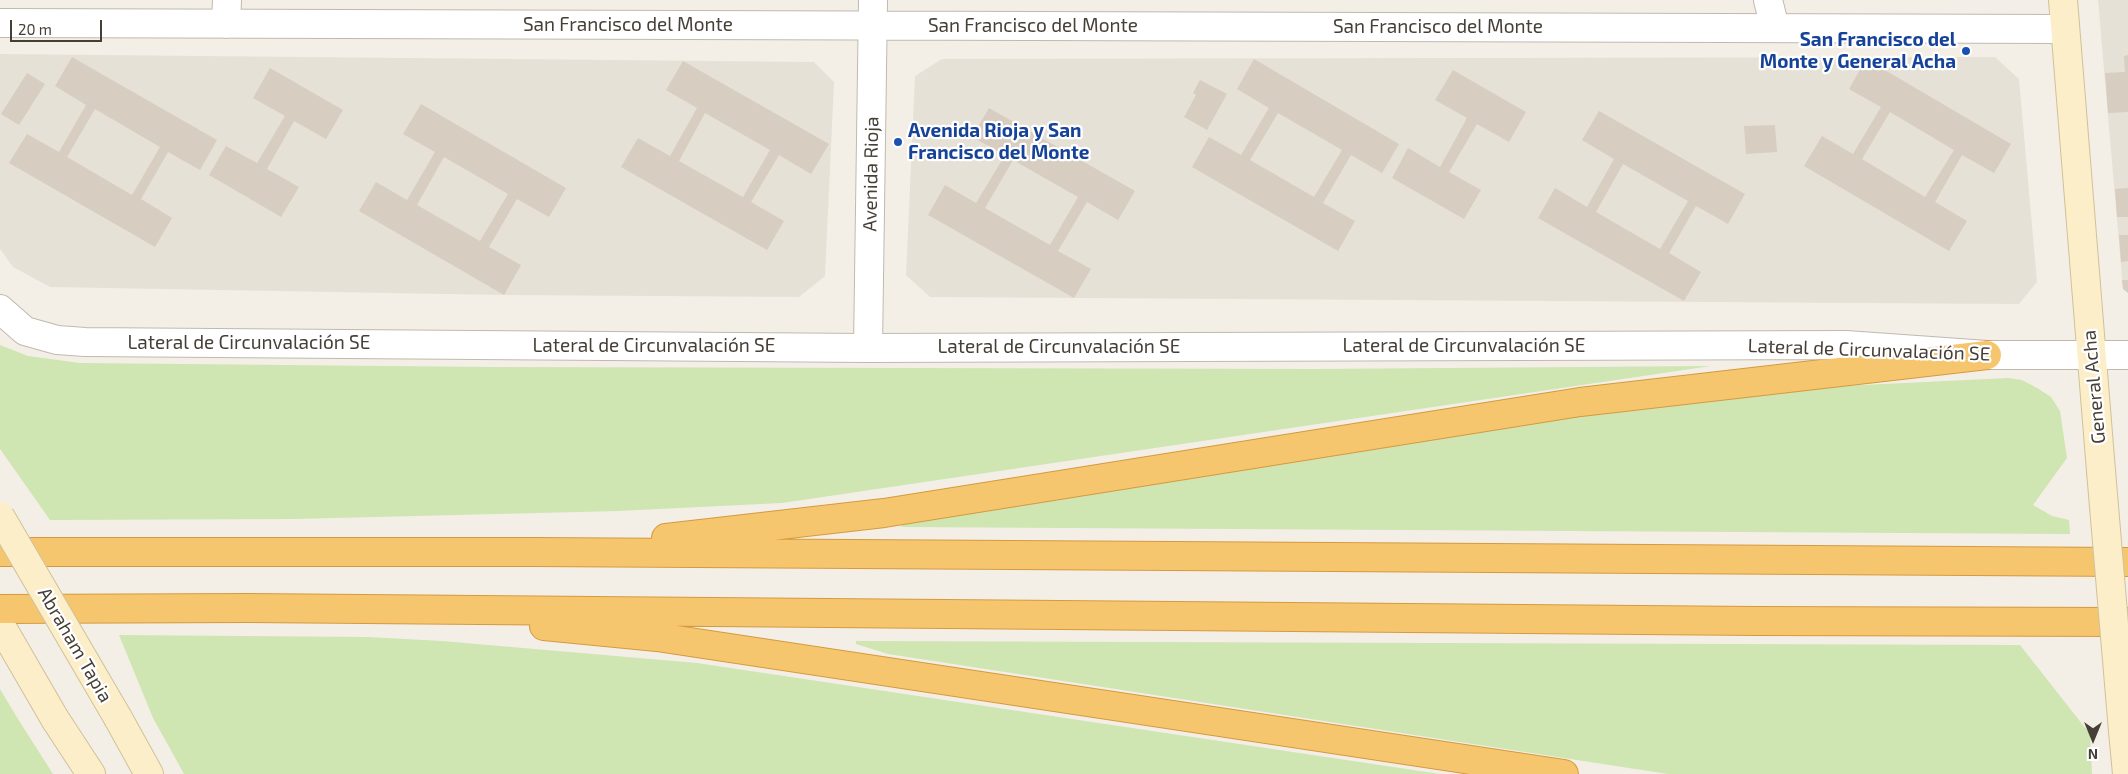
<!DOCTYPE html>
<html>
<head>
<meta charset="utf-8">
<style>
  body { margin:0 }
  #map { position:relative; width:2128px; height:774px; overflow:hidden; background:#f3efe7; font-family:"Exo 2",sans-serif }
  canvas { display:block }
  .north { position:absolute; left:2068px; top:714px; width:50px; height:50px; -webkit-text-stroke:4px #fff; paint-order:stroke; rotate:180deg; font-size:14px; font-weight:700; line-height:20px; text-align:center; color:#463f37 }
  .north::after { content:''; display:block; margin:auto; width:18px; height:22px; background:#463f37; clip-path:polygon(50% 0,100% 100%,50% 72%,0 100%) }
  .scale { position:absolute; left:10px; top:20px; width:92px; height:22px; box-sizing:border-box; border:2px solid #463f37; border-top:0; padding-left:6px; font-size:15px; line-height:18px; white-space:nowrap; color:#463f37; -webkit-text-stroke:4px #fff; paint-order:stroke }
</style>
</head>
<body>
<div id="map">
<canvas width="2128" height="774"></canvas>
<div class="north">N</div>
<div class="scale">20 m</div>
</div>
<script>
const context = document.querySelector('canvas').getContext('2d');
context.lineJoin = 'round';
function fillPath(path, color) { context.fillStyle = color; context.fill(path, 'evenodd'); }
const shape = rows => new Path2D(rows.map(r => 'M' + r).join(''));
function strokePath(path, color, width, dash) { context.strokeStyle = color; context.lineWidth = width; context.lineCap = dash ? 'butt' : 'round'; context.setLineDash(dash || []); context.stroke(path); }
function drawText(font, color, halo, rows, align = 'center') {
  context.font = font + ' "Exo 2",sans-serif'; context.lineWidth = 4.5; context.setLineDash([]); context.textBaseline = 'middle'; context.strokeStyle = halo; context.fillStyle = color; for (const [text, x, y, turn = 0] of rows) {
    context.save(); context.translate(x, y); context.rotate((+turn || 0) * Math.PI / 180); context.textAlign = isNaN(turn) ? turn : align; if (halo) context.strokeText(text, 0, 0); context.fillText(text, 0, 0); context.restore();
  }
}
fillPath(shape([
  [2098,0,2128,0,2128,293,2123,289],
  [0,54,814,62,834,82,825,276,799,297,504,295,50,287,13,267,0,249],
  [1995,57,2019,79,2037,282,2019,304,930,297,906,275,915,76,942,59]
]), '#e6e1d6');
fillPath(shape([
  [0,345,28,356,80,363,490,367,1316,369,1711,366,782,503,618,511,294,519,50,520,0,449],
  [2008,378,2022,380,2037,388,2051,397,2060,411,2067,458,2033,505,2052,516,2069,520,2070,534,900,527,908,522,1640,407,1822,387],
  [119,635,367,637,442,641,697,663,1440,774,184,774,153,718],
  [856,641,2020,645,2090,734,2092,774,1668,774,888,654,856,644],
  [0,689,18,719,53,774,0,774]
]), '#cfe5b2');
fillPath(shape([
  [2128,55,2128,112,2108,113,2105,73,2125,72,2124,56],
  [72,57,217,140,200,170,168,152,141,199,172,218,155,247,9,163,27,134,59,152,86,105,55,86],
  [95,109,160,147,132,195,67,157],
  [1254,59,1399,144,1382,173,1351,155,1323,203,1355,221,1338,251,1192,167,1209,137,1241,155,1269,108,1237,89],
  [1278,113,1342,150,1314,197,1250,160],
  [1866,59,2011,144,1994,173,1962,155,1935,202,1967,221,1949,251,1804,166,1822,136,1853,154,1881,107,1849,89],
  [1890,112,1954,150,1925,197,1862,159],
  [683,61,829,144,811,174,779,155,751,202,784,221,767,250,621,167,638,138,670,156,697,108,666,90],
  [705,113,770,150,743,197,679,161],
  [270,68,343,110,326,139,294,121,267,169,299,187,281,217,209,175,226,146,257,163,285,116,253,98],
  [1453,70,1526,112,1509,142,1477,124,1449,172,1481,190,1464,219,1392,178,1408,148,1440,167,1467,118,1435,100],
  [27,73,45,84,19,125,1,114],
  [1200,80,1227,94,1207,130,1184,117,1196,95,1193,93],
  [421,104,566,188,549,217,517,199,489,247,521,265,504,295,359,211,376,182,407,200,435,152,403,134],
  [444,157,508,194,480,241,417,205],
  [989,108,1135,191,1118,220,1087,202,1058,251,1091,269,1074,298,928,215,945,185,976,203,1005,155,972,137],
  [1013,160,1078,197,1050,245,985,208],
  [1599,111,1745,194,1728,224,1696,206,1669,253,1701,272,1684,301,1538,218,1555,188,1587,207,1614,159,1582,140],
  [1623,164,1688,201,1660,249,1596,212],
  [1775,125,1777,152,1746,154,1744,126],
  [2128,188,2128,217,2117,217,2115,189],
  [2119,235,2128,235,2128,261,2121,262],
  [2122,280,2128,280,2128,293,2123,289]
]), '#d7cdc0');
const minor = shape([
  [1768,0,1775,28],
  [0,23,2065,29],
  [226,24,227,0],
  [868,348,873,0]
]);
const tertiary = shape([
  [0,309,25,331,57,340,85,342,868,348,1846,345,1987,355,2128,355]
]);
const secondary = shape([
  [2063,0,2101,471],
  [0,624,55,719,91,774],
  [118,718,149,774],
  [2123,731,2127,774]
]);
const motorway = shape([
  [666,538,884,513,1580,402,1987,355],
  [0,552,535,552,2128,562],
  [0,609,248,608,1756,621,2128,622],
  [544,626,657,637,1564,774]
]);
strokePath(minor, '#c1b9ad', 30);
strokePath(tertiary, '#c1b9ad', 30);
strokePath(secondary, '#d0c199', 30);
strokePath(motorway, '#d59a3f', 30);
strokePath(minor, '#fff', 28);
strokePath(tertiary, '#fff', 28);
strokePath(secondary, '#fceec8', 28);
strokePath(motorway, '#f6c66f', 28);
const secondaryBridge = shape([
  [2101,471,2123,731],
  [0,516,118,718]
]);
strokePath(secondaryBridge, '#d0c199', 30, []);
strokePath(secondaryBridge, '#fceec8', 28);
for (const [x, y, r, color] of [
  [1966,51,5,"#1a4fb4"],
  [898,142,5,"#1a4fb4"]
]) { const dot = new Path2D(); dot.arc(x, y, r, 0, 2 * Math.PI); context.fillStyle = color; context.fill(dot); strokePath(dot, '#fff', 2); }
drawText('19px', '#463f37', '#fff', [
  ["San Francisco del Monte",628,25],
  ["San Francisco del Monte",1033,26],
  ["San Francisco del Monte",1438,27],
  ["Avenida Rioja",871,174,-89],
  ["Lateral de Circunvalación SE",249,343],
  ["Lateral de Circunvalación SE",654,346],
  ["Lateral de Circunvalación SE",1464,346],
  ["Lateral de Circunvalación SE",1059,347],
  ["Lateral de Circunvalación SE",1869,350,2],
  ["General Acha",2094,387,-95],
  ["Abraham Tapia",75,645,60]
]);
drawText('bold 19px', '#164399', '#fff', [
  ["San Francisco del",1956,40],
  ["Monte y General Acha",1956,62],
  ["Avenida Rioja y San",908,131,"left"],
  ["Francisco del Monte",908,153,"left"]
], 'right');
</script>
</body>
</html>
